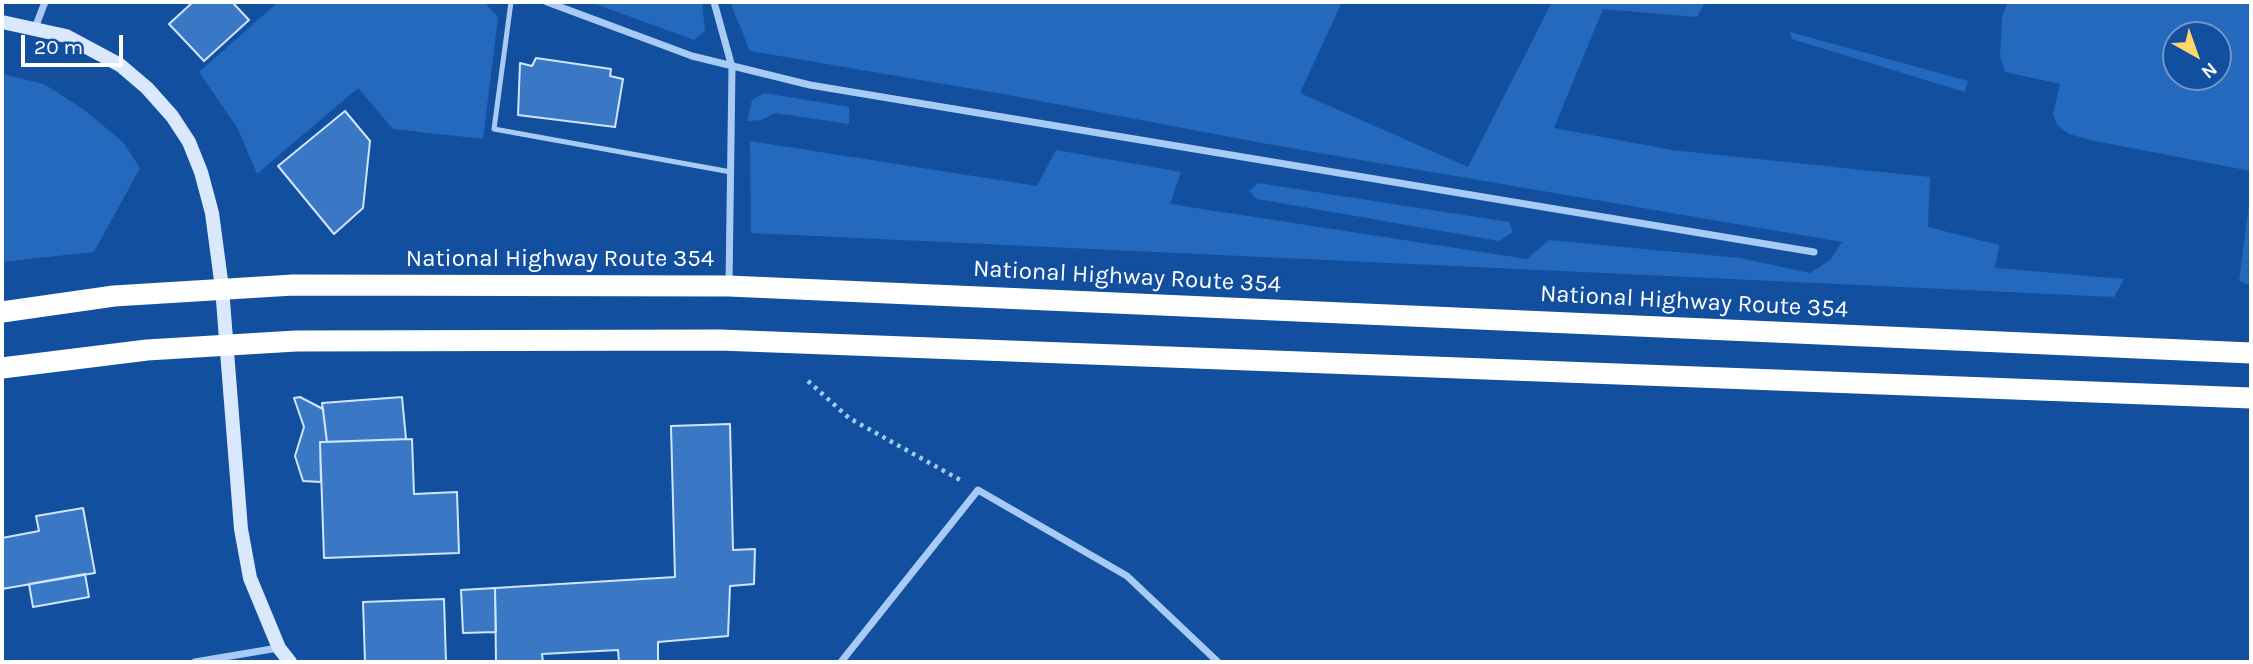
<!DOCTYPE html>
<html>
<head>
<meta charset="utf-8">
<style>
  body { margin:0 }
  #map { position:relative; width:2253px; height:664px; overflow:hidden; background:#124f9f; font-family:Karla,sans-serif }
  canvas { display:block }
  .frame { position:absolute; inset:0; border:4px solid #fff; pointer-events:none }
  .north { position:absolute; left:2162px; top:21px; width:70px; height:70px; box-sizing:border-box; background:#124f9f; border:2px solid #7195c5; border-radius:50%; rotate:140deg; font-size:19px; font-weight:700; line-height:28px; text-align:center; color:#fff }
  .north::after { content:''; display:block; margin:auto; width:24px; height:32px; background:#ffd56c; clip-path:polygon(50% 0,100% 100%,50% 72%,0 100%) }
  .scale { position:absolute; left:21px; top:35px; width:102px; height:32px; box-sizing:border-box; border:4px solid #fff; border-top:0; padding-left:9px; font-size:21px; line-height:24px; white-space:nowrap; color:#fff; -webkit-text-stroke:5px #124f9f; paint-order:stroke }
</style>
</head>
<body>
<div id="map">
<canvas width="2253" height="664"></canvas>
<div class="frame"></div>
<div class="north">N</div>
<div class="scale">20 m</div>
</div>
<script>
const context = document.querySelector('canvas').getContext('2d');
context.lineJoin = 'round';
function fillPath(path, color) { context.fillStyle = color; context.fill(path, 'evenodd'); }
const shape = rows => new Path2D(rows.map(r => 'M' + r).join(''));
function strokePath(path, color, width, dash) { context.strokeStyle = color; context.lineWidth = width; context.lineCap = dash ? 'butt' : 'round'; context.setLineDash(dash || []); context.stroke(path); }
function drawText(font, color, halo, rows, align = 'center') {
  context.font = font + ' Karla,sans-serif'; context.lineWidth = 5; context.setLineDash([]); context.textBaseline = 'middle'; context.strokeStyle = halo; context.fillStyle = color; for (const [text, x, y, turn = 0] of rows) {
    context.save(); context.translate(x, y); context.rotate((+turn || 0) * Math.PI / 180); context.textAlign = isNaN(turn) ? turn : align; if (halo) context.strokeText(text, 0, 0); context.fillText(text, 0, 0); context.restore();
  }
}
fillPath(shape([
  [278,2,484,2,498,17,483,139,393,129,358,88,257,174,238,129,199,72],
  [590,2,702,2,705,31,694,40],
  [730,2,1342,2,1300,93,1468,167,1552,2,1705,2,1697,17,1603,9,1554,128,1672,150,1930,177,1928,227,1999,245,1995,268,2124,279,2114,297,751,233,750,141,1037,186,1056,150,1181,172,1170,204,1527,259,1549,240,1740,258,1810,273,1830,260,1842,242,1273,145,1003,94,750,51],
  [2008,2,2251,2,2251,171,2090,140,2069,134,2057,125,2053,114,2060,84,2005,72,2000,56,2002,17],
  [2176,35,2218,35,2218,77,2176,77],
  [1790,32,1968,81,1965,92,1792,39],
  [2,74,44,84,83,109,123,142,140,168,94,252,2,262],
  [764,93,849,107,849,124,775,113,761,120,747,121,752,100],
  [1258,183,1509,222,1513,232,1499,241,1257,199,1249,191],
  [2251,189,2251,286,2239,281]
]), '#2469bd');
const building = shape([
  [193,2,232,2,249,20,204,61,169,24,193,2],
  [536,58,611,69,610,76,623,79,615,127,518,115,520,63,532,66,536,58],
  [345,111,370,141,363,208,334,234,278,166,345,111],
  [300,397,323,409,327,442,320,442,321,482,303,481,295,456,304,427,294,398,300,397],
  [402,397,406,439,327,442,322,403,402,397],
  [730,424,733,550,755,549,754,584,730,586,728,636,658,642,658,662,619,662,618,650,542,654,543,662,496,662,495,588,675,577,671,426,730,424],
  [412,439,414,494,457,492,459,553,324,558,320,442,412,439],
  [83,508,95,573,2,589,2,538,39,531,36,516,83,508],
  [85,574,89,597,33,607,29,584,85,574],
  [495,588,496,632,463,633,461,590,495,588],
  [444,599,446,662,365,662,363,602,444,599]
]);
fillPath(building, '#3a78c6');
strokePath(building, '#d1e5fe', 2);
strokePath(shape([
  [808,381,849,418,962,481]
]), '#a8cbf5', 4.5, [3.5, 5]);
strokePath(shape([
  [511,2,494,129,731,172]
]), '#a8cbf5', 5);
strokePath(shape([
  [547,2,692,56,810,85,1814,252],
  [714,2,732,67,729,285],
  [35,28,45,2],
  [195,662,278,648],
  [841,662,978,490,1127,576,1218,662]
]), '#a8cbf5', 7);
strokePath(shape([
  [2,22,66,36,120,65,147,88,172,116,189,142,201,172,212,213,222,288,241,529,250,578,279,648,290,662]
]), '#d9e8fd', 14);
strokePath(shape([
  [2,312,114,296,293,285,729,286,2251,353],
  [2,368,147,350,296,341,720,340,2251,398]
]), '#fff', 21);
drawText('24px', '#fff', '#124f9f', [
  ["National Highway Route 354",560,259],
  ["National Highway Route 354",1127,277,3],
  ["National Highway Route 354",1694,302,3]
]);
</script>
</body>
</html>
